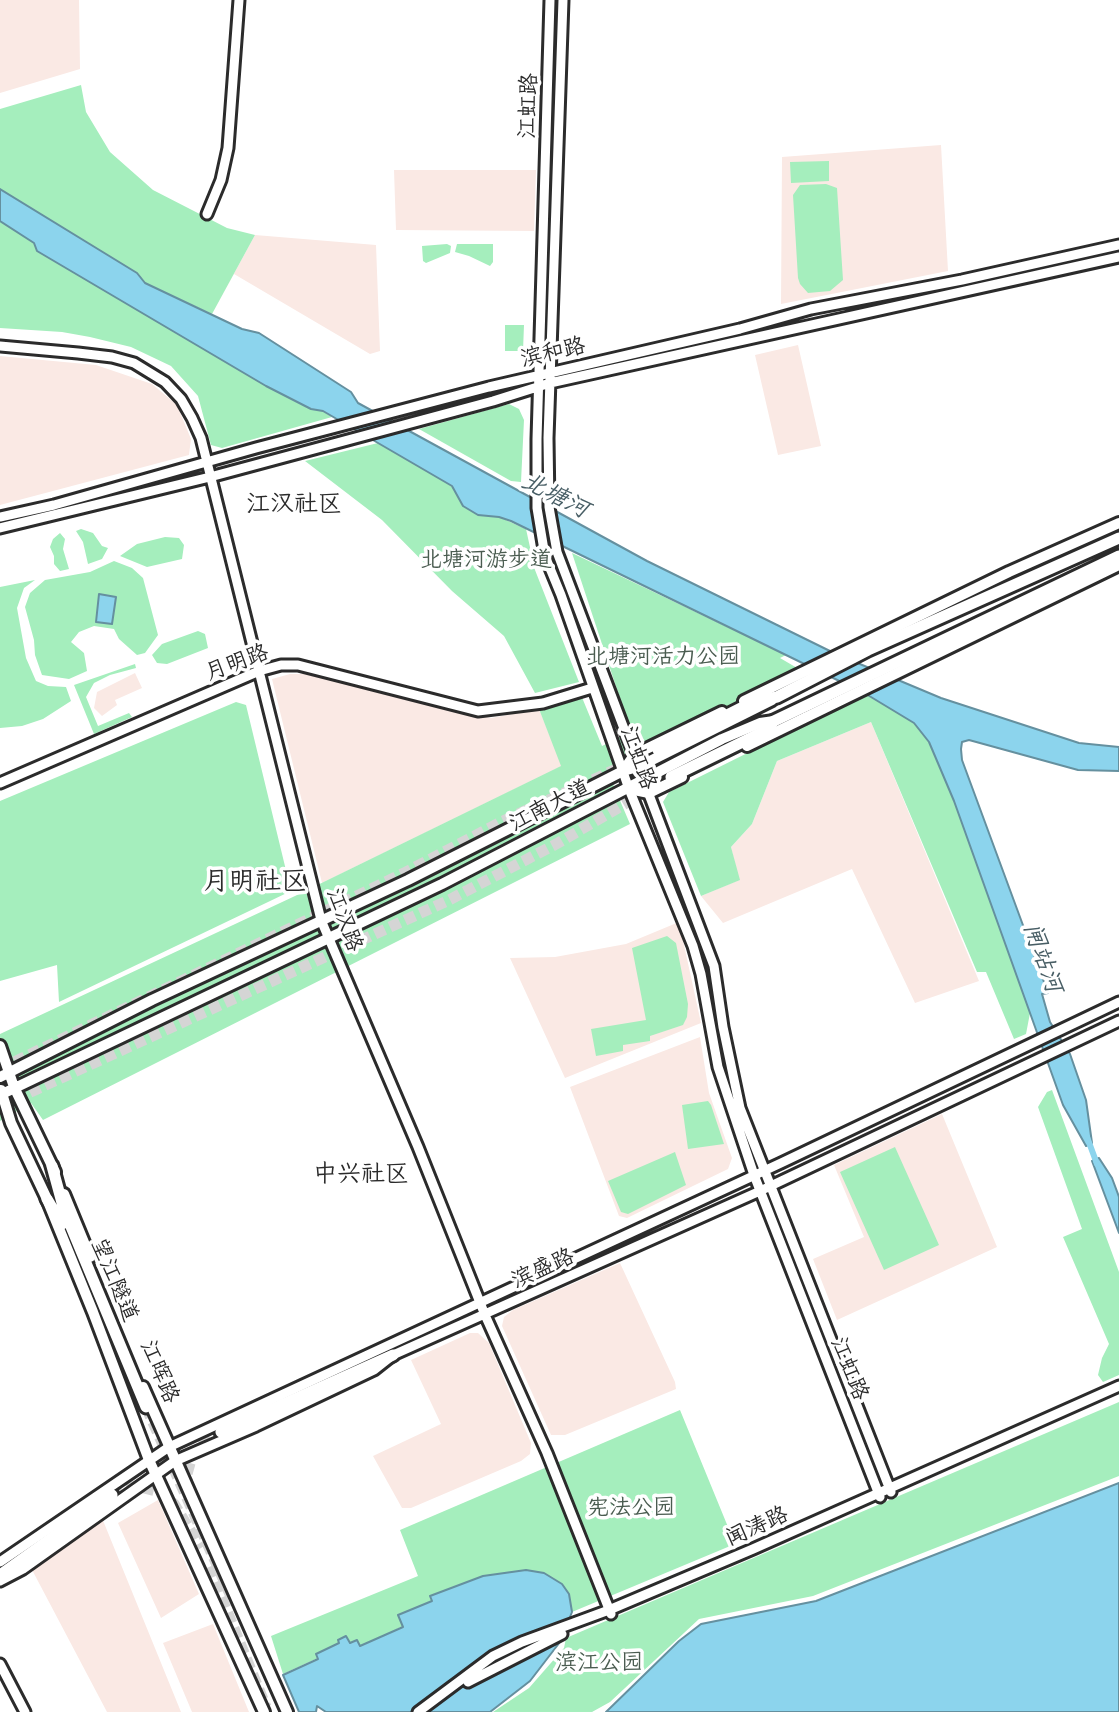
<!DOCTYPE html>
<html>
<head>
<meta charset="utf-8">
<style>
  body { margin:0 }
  canvas { display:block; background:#fff }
</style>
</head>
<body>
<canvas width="1119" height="1712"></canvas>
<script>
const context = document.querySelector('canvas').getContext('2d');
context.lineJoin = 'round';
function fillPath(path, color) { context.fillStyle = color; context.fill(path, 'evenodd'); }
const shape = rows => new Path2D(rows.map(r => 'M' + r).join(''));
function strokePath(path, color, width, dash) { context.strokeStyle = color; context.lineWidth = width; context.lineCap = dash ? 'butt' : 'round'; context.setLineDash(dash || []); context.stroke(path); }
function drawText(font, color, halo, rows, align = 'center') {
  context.font = font + ' "Shantell Sans","LXGW WenKai TC",sans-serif'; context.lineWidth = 7; context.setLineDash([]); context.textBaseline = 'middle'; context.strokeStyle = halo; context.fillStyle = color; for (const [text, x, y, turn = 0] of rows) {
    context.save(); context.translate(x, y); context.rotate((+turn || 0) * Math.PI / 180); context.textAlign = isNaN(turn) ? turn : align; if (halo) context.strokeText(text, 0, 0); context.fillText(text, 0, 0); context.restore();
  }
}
fillPath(shape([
  [0,0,79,0,80,69,0,93],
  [941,145,948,271,781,304,782,157],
  [394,170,536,170,534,231,396,230],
  [255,235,376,245,380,351,370,354,234,274,212,314],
  [798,345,821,446,778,455,755,355],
  [0,356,96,365,152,384,177,405,191,439,189,455,0,505],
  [135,673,142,688,115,700,117,705,102,716,94,708,97,692],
  [290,674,304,674,491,718,539,709,562,766,322,883,272,679],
  [871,722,979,981,915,1003,852,869,723,923,701,896,739,880,731,847,752,824,777,761],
  [679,922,701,1023,565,1078,510,958,555,957,626,944],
  [700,1037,709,1093,732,1158,728,1169,627,1218,619,1216,570,1087],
  [942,1114,997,1247,837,1320,813,1259,864,1237,834,1165],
  [620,1263,675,1382,676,1389,565,1435,551,1435,502,1326,504,1317,513,1310],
  [470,1333,478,1333,489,1343,531,1443,530,1454,521,1461,411,1508,402,1508,373,1456,441,1424,411,1360],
  [158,1500,199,1594,161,1618,118,1523],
  [102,1518,181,1712,107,1712,30,1566],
  [213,1624,249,1712,192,1712,163,1643]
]), '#fae9e4');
fillPath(shape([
  [81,85,86,112,110,152,153,190,227,228,255,235,212,314,145,283,137,273,0,189,0,109],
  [829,161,829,181,791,183,790,162],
  [826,184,837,188,843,280,830,291,808,293,800,284,798,278,793,195,800,185],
  [0,221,34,243,37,251,266,386,311,409,323,411,332,417,222,448,211,445,198,396,171,366,131,347,90,337,62,332,0,328],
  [447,244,451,246,450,253,426,263,423,261,422,246],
  [457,244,493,244,493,262,490,266,469,256,455,252],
  [505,325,524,325,523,351,505,351],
  [509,404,519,409,524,420,521,482,511,481,419,429],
  [378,443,452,486,463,506,478,515,499,517,526,529,535,570,579,682,535,693,504,636,452,591,382,520,305,461],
  [81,529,93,533,102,546,108,548,102,559,88,564,83,542,76,531],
  [60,533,65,539,63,549,69,569,60,571,54,564,54,556,50,547,53,539],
  [165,537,179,538,184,545,182,559,147,567,120,556,137,544],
  [572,553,786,655,780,658,804,672,607,770,630,824,43,1120,31,1103,0,1121,0,1034,295,896,561,766,539,709,581,695,602,746,631,732],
  [114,561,132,568,143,578,158,635,145,653,137,655,119,639,114,629,94,626,79,632,71,642,84,653,87,671,69,679,42,675,35,655,34,640,25,607,30,593,45,580,90,572],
  [35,580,24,588,17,608,26,658,36,681,48,686,66,687,71,701,43,719,22,726,0,728,0,587],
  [198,631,205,634,208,648,167,664,157,663,152,655,162,644],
  [135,664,136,668,110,675,94,683,86,697,98,726,129,713,132,717,94,734,74,685],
  [866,694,914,723,929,741,954,801,1030,1013,1026,1034,1014,1039,986,972,977,972,871,722,777,761,752,824,731,847,740,880,701,896,663,802,669,792],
  [236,702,246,705,291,891,59,1002,57,965,0,981,0,801],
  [667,936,676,943,688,1004,687,1017,683,1025,650,1036,650,1041,623,1045,623,1051,596,1056,591,1029,646,1020,632,948],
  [1052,1090,1119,1272,1119,1375,1103,1382,1098,1375,1102,1358,1109,1344,1063,1237,1082,1229,1038,1107,1047,1092],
  [708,1101,711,1105,724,1144,688,1149,682,1105],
  [895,1147,939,1245,884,1270,840,1172],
  [675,1152,686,1185,628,1214,621,1212,608,1181],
  [1119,1402,1119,1476,813,1596,699,1619,610,1702,592,1712,493,1712,529,1688,564,1648,566,1638],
  [680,1410,735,1544,572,1612,569,1594,562,1585,544,1573,526,1570,483,1576,431,1596,433,1601,399,1615,403,1626,360,1647,350,1644,346,1637,338,1639,339,1643,316,1654,318,1658,283,1674,271,1636,418,1576,400,1530]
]), '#a5eebd');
const water = shape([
  [0,189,137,273,145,283,242,329,259,333,351,392,358,403,647,561,836,654,941,698,1079,743,1119,747,1119,771,1078,770,969,740,962,742,961,749,962,760,1048,993,1042,994,1050,1022,1070,1054,1086,1100,1092,1143,1086,1146,1063,1105,954,801,929,742,914,723,866,694,511,521,499,517,478,515,463,506,452,486,323,411,311,409,266,386,37,251,34,243,0,221,0,189],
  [99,594,116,597,112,624,96,622,99,594],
  [1099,1158,1112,1178,1119,1197,1119,1233,1092,1161,1099,1158],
  [1119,1483,1119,1712,606,1712,679,1641,701,1624,816,1601,1119,1483],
  [526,1570,544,1573,562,1584,569,1594,572,1612,560,1642,530,1681,490,1712,326,1712,317,1706,316,1712,299,1712,283,1675,318,1659,316,1654,339,1643,338,1640,346,1636,350,1643,357,1640,360,1646,403,1627,398,1615,432,1601,430,1596,483,1576,526,1570]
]);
fillPath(water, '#8cd4ed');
strokePath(water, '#65909f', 2);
strokePath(shape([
  [1087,1137,1097,1164]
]), '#8cd4ed', 6);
strokePath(shape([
  [0,1069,404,873,503,821,658,750],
  [0,1106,449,900,558,843,640,795],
  [146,1407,234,1603],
  [188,1490,187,1474,192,1456,203,1443,221,1432],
  [112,1495,136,1486,160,1492,174,1504,201,1548],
  [209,1567,266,1707]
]), '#d5d5d5', 11, [11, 5.5]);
const secondary = shape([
  [550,0,537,439,537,508,545,556,561,595,629,789,693,946,701,974,718,1067,754,1175,880,1497],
  [563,0,548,438,549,507,557,552,714,966,723,1027,740,1108,891,1492],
  [207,214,221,180,228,148,239,0],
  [0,346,78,353,112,357,134,363,165,382,181,399,192,418,201,438,321,920,418,1147,485,1315,547,1453,611,1614],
  [0,517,54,505,256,448,489,387,740,329,811,309,962,280,1119,245],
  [0,528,210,477,493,401,550,383,1119,257],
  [0,783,259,671,281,665,298,665,478,711,543,703,592,688],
  [0,1562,169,1447,781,1163,1119,1002],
  [0,1581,23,1569,175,1461,256,1426,374,1370,393,1355,760,1191,1119,1021],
  [0,1664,25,1712],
  [468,1682,562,1634],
  [418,1712,493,1656,522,1642,609,1610,753,1549,1119,1386]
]);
const primary = shape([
  [744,701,1009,572,1119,523],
  [747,746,1119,565],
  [623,771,634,755,722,712],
  [629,789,649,793,682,777],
  [0,1046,14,1087,55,1172],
  [0,1077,152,1000,408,880,623,771,638,767,772,700],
  [1,1090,11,1123,47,1199,93,1312,149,1460,264,1712],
  [0,1095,442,884,722,739,760,723,774,721],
  [64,1194,90,1257],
  [143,1387,287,1712]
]);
const highway = shape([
  [658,750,753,702,777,697,868,650,1119,538],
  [671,777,765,731,774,721,1119,556],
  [52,1166,64,1210,146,1407],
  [47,1199,62,1224],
  [221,1432,393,1355],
  [0,1575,112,1495]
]);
strokePath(secondary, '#2b2b2b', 15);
strokePath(primary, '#2b2b2b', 16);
strokePath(highway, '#2b2b2b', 17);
strokePath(secondary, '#fff', 9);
strokePath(primary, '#fff', 10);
strokePath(highway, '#fff', 11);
drawText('22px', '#2b2b2b', '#fff', [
  ["江虹路",529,106,-88],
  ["滨和路",553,353,-13],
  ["月明路",237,663,-20],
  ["江虹路",638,758,70],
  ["江南大道",550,806,-27],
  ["江汉路",344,920,70],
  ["滨盛路",543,1269,-24],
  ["望江隧道",114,1280,67],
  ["江虹路",849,1369,68],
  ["江晖路",159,1372,67],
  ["闻涛路",757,1527,-24]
]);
drawText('22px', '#4a5c50', '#fff', [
  ["北塘河游步道",486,560],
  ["北塘河活力公园",663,657],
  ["宪法公园",631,1508],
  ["滨江公园",599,1663]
]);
drawText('italic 24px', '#485e65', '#fff', [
  ["北塘河",555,496,27],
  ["闸站河",1042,958,70]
]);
drawText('24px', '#2b2b2b', '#fff', [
  ["江汉社区",294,505],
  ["中兴社区",361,1175]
]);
drawText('26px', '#2b2b2b', '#fff', [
  ["月明社区",255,882]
]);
</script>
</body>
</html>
